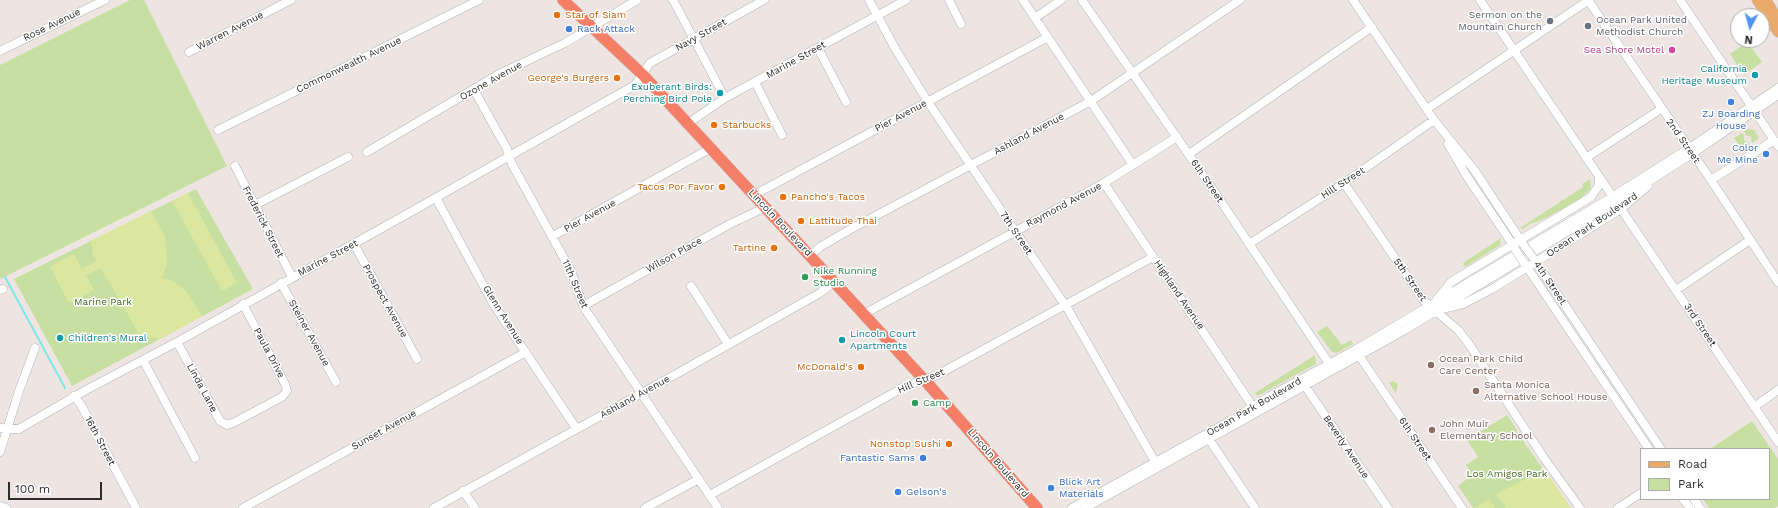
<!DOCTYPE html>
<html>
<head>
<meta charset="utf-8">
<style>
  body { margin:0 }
  #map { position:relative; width:1778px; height:508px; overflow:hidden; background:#eee5e2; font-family:"Work Sans",sans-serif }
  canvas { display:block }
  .legend { position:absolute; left:1640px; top:448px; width:130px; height:52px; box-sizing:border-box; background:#fff; border:1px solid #ababab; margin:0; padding:5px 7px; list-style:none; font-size:12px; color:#2e2e2e }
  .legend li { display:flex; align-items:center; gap:8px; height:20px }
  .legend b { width:20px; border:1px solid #ababab }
  .north { position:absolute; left:1730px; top:8px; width:40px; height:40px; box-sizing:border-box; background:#fff; border:1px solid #ababab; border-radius:50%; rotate:186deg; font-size:11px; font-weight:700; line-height:16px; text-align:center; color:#2e2e2e }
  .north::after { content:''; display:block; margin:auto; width:14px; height:18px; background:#4d95ef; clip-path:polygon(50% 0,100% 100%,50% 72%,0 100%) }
  .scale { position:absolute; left:8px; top:482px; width:94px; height:18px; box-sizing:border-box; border:2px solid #2e2e2e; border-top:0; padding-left:5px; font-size:12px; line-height:14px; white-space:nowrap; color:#2e2e2e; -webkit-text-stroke:3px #fff; paint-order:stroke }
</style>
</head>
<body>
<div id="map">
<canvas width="1778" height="508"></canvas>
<ul class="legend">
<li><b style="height:5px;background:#e9ab6c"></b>Road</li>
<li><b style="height:11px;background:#c7e0a2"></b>Park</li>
</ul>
<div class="north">N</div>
<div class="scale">100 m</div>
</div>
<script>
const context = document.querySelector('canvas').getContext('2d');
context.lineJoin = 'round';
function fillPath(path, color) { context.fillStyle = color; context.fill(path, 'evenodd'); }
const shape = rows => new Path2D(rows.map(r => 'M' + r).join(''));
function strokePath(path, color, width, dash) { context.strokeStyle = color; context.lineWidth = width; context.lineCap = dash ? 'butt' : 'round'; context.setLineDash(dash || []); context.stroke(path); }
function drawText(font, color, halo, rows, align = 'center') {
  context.font = font + ' "Work Sans",sans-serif'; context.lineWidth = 3; context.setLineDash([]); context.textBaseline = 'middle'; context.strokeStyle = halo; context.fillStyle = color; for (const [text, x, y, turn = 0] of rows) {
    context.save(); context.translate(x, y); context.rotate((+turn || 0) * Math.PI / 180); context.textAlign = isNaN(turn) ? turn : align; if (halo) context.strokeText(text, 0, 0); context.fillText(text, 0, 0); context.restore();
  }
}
fillPath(shape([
  [130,0,144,0,227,166,0,279,0,65],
  [1744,44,1749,44,1762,62,1744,75,1730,54],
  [1748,129,1754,130,1759,138,1752,143,1751,137,1746,135,1744,131],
  [1742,133,1744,136,1744,140,1750,144,1742,149,1734,138],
  [1590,179,1591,188,1580,199,1546,218,1537,222,1532,223,1523,229,1520,228,1583,187,1582,184],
  [196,189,253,289,72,386,14,279],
  [1501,238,1500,245,1465,267,1463,263],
  [1327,326,1342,345,1351,340,1353,344,1337,353,1332,352,1317,332],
  [1315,355,1316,364,1259,395,1257,396,1255,393],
  [1393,381,1398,384,1396,393,1389,383],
  [1507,415,1517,430,1516,431,1571,508,1473,508,1458,486,1472,475,1466,465,1478,457,1467,440],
  [1752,421,1778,459,1778,506,1775,508,1709,508,1703,499,1769,499,1769,449,1710,449]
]), '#c7e0a2');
fillPath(shape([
  [188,193,237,283,222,291,172,201],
  [151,211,165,236,167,263,162,279,171,280,186,291,202,316,159,340,155,337,144,338,138,332,101,268,86,275,94,290,69,303,50,267,74,254,82,269,96,261,92,252,93,248,90,241],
  [1550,477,1571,508,1506,508,1496,494,1521,481,1531,478],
  [1489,499,1495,508,1475,508]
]), '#dbe79f');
strokePath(shape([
  [5,277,65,388]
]), '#7ce7e8', 2);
const minor = shape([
  [673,0,725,98],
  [869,0,896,50,928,102,1069,311,1158,467],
  [949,0,961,24],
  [1023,0,1133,165],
  [1082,0,1220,200,1332,368],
  [1353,0,1434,120,1475,171,1523,244],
  [1480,0,1615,200],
  [1588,0,1711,180,1778,282],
  [1680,0,1778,146],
  [1035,18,1061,0],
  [818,48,846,102],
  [0,51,105,0],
  [189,52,291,0],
  [755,82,782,135],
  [474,90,507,149,512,164,571,271,583,306,718,508],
  [1427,109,1589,0],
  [687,124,725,98,906,0],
  [218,130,479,0],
  [1448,144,1466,175,1515,248],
  [367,152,501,73,565,43,637,0],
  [1189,154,1372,27],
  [1586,158,1661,109],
  [235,166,292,277],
  [1711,180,1774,140],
  [1104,183,1253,407],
  [1344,183,1424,301,1458,330,1469,344,1544,458,1580,508],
  [754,195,1048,37],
  [436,198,494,305,576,428],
  [255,205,348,157],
  [1621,209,1778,442],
  [553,236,711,148],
  [354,244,417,359],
  [1249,244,1344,183,1434,120],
  [810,256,820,247,849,230,1091,101,1240,0],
  [1534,259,1661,449],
  [1525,264,1649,449],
  [281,283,336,382],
  [691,286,728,344],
  [0,290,3,289],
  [1676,290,1750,240],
  [1437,299,1451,282,1591,197,1599,185,1599,178],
  [583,306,730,224,766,207],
  [1442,309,1463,304,1492,289,1621,209,1648,186],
  [864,314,1104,183,1177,137],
  [177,342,220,421,227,425,235,422,282,397,287,391,285,384,243,304],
  [1356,351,1462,508],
  [143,360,195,458],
  [1305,386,1388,508],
  [74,396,81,405,136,508],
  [1754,407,1778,390],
  [0,428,19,429,86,390,177,342,400,218,635,85,650,63,764,0],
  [1209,439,1255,508],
  [0,452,19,391,35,348],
  [463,491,475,508],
  [710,495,908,385,937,375,1153,257],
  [1683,499,1690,508],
  [1694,499,1700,508],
  [0,506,6,508],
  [243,508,526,352],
  [434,508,678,373,820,293,834,282],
  [645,508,699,479],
  [1072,508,1230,421,1270,396,1355,350,1429,306,1612,197,1688,149,1778,88],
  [1085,508,1403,331,1616,202,1692,154,1778,95],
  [1618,508,1641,493]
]);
const major = shape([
  [1757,0,1778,32],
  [1766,0,1778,19]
]);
const highway = shape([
  [563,0,643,75,929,385,1037,508]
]);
strokePath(minor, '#aeb3b9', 9);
strokePath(major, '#c4c4c4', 11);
strokePath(highway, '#c4c4c4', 12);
strokePath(minor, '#fff', 8);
strokePath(major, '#e9ab6c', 10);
strokePath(highway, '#f57f66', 11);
const minorBridge = shape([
  [1523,244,1534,259],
  [1515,249,1524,263]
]);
strokePath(minorBridge, '#aeb3b9', 9, []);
strokePath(minorBridge, '#fff', 8);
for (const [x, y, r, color] of [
  [557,15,4,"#e8710a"],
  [1550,21,4,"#6b7280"],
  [1588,26,4,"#6b7280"],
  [569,29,4,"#3f7fe0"],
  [1672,50,4,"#d1479c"],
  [1755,75,4,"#0f9aa8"],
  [617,78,4,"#e8710a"],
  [720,93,4,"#0f9aa8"],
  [1731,102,4,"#3f7fe0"],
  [714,125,4,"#e8710a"],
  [1766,154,4,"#3f7fe0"],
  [722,187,4,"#e8710a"],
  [783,197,4,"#e8710a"],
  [801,221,4,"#e8710a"],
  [774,248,4,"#e8710a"],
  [805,277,4,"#2e9e5b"],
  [60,338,4,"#0f9aa8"],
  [842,340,4,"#0f9aa8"],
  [1431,365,4,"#8d6e63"],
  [861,367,4,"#e8710a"],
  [1476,391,4,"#8d6e63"],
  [915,403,4,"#2e9e5b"],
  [1432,430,4,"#8d6e63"],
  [949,444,4,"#e8710a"],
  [923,458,4,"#3f7fe0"],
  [1051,488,4,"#3f7fe0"],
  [898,492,4,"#3f7fe0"]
]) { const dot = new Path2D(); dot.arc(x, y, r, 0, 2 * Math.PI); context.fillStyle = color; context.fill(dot); strokePath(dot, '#fff', 1.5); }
drawText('10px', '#c56008', '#fff', [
  ["Star of Siam",565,15,"left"],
  ["George's Burgers",609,78],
  ["Starbucks",722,125,"left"],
  ["Tacos Por Favor",714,187],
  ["Pancho's Tacos",791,197,"left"],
  ["Lattitude Thai",809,221,"left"],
  ["Tartine",766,248],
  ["McDonald's",853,367],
  ["Nonstop Sushi",941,444]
], 'right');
drawText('10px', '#5b616d', '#fff', [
  ["Sermon on the",1542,15],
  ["Mountain Church",1542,27],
  ["Ocean Park United",1596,20,"left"],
  ["Methodist Church",1596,32,"left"]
], 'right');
drawText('10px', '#2e2e2e', '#fff', [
  ["Rose Avenue",52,25,-26],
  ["Warren Avenue",230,31,-27],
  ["Navy Street",701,35,-29],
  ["Marine Street",796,60,-29],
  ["Commonwealth Avenue",349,65,-26],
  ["Ozone Avenue",491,81,-29],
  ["Pier Avenue",901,116,-28],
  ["Ashland Avenue",1029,134,-28],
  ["2nd Street",1683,141,55],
  ["6th Street",1207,181,56],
  ["Hill Street",1343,183,-33],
  ["Raymond Avenue",1064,205,-28],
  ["Pier Avenue",590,216,-29],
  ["Frederick Street",263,222,63],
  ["Lincoln Boulevard",780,223,47],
  ["Ocean Park Boulevard",1592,225,-34],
  ["7th Street",1016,233,56],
  ["Wilson Place",674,255,-29],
  ["Marine Street",328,258,-28],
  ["5th Street",1410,280,55],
  ["4th Street",1550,283,56],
  ["11th Street",575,284,67],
  ["Highland Avenue",1179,295,56],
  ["Prospect Avenue",385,301,61],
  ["Glenn Avenue",503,315,58],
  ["3rd Street",1700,325,56],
  ["Steiner Avenue",309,333,61],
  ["Paula Drive",269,353,62],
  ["Hill Street",921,381,-23],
  ["Linda Lane",202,388,62],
  ["Ashland Avenue",635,397,-29],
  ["Ocean Park Boulevard",1254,407,-30],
  ["Sunset Avenue",384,430,-29],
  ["6th Street",1415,439,56],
  ["16th Street",100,441,62],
  ["Beverly Avenue",1346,447,56],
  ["Lincoln Boulevard",998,463,49]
]);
drawText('10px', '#366cbe', '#fff', [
  ["Rack Attack",577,29],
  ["ZJ Boarding",1731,114,"center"],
  ["House",1731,126,"center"],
  ["Color",1758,148,"right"],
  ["Me Mine",1758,160,"right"],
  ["Fantastic Sams",915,458,"right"],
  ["Blick Art",1059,482],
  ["Materials",1059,494],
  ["Gelson's",906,492]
], 'left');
drawText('10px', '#b23c85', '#fff', [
  ["Sea Shore Motel",1664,50]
], 'right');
drawText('10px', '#0d838f', '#fff', [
  ["California",1747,69],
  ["Heritage Museum",1747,81],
  ["Exuberant Birds:",712,87],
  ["Perching Bird Pole",712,99],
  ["Lincoln Court",850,334,"left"],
  ["Apartments",850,346,"left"],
  ["Children's Mural",68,338,"left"]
], 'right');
drawText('10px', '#27864d', '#fff', [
  ["Nike Running",813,271],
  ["Studio",813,283],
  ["Camp",923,403]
], 'left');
drawText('10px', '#426820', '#fff', [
  ["Marine Park",103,302],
  ["Los Amigos Park",1507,474]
]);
drawText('10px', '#785e54', '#fff', [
  ["Ocean Park Child",1439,359],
  ["Care Center",1439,371],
  ["Santa Monica",1484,385],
  ["Alternative School House",1484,397],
  ["John Muir",1440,424],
  ["Elementary School",1440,436]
], 'left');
</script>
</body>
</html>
